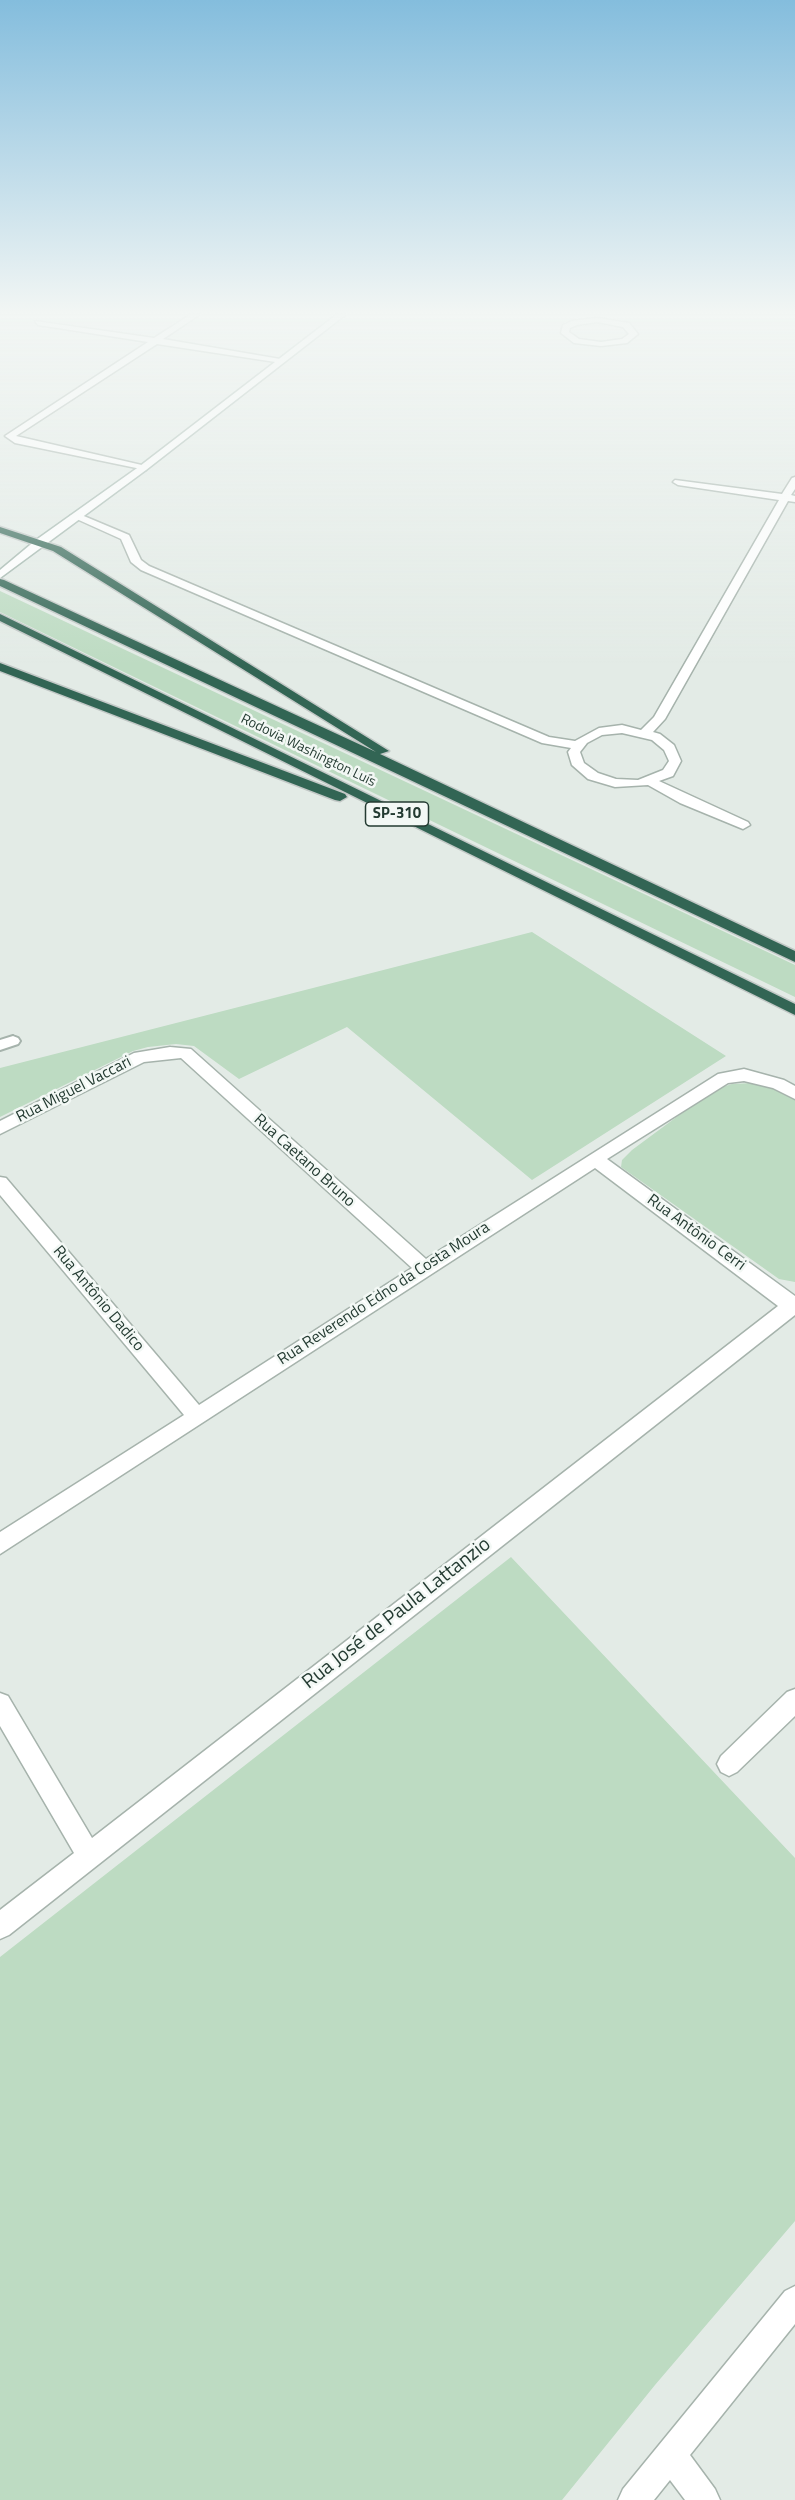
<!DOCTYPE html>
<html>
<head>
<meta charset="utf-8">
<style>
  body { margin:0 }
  canvas { display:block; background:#e3ebe6 }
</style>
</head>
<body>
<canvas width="795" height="2500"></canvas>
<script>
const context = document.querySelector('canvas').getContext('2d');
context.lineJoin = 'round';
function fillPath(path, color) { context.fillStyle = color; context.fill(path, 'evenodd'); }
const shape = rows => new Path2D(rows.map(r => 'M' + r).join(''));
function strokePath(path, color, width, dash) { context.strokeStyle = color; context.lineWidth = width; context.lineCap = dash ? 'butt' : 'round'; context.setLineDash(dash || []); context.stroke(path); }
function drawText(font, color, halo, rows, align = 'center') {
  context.font = font + ' "Titillium Web",sans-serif'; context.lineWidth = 5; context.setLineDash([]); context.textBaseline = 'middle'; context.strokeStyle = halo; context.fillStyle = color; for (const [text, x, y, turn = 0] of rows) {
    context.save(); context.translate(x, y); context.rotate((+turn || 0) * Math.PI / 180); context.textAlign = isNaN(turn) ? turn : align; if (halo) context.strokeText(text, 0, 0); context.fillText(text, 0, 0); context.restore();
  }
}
fillPath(shape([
  [0,591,795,965,795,997,0,612],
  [532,932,726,1056,532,1180,347,1027,239,1079,194,1046,176,1044,148,1047,133,1051,0,1117,0,1068],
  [752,1083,778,1090,795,1099,795,1282,779,1279,621,1167,622,1160,632,1150,713,1090,732,1084],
  [511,1557,795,1858,795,2221,655,2385,562,2500,0,2500,0,1957]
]), '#bddbc2');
const service = shape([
  [13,1036,18,1038,20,1041,18,1044,0,1050,0,1040,13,1036]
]);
const minor = shape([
  [190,315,199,315,163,339,286,360,282,363,157,344,16,436,146,466,146,470,15,443,5,436,148,342,38,325,35,321,154,338,190,315],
  [597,318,629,323,638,334,627,343,601,346,574,343,561,333,563,325,572,321,597,318],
  [597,322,623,327,629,334,622,339,601,342,579,339,569,332,570,328,577,325,597,322],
  [795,477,795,489,791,495,795,496,795,502,788,501,665,719,653,732,660,734,674,745,681,761,673,776,659,781,748,822,750,825,743,829,680,803,648,785,615,787,588,779,572,765,568,752,571,748,542,743,141,570,131,562,121,539,70,516,79,514,129,535,141,560,149,566,549,737,575,741,599,728,622,725,641,730,654,717,779,500,678,485,673,482,675,480,782,494,792,478,795,477],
  [622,733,652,740,664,750,669,761,663,770,638,780,616,779,598,773,584,763,580,752,587,743,602,735,622,733],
  [170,1047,191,1049,426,1259,718,1074,744,1069,784,1080,795,1086,795,1099,773,1088,744,1081,728,1083,607,1159,795,1296,795,1315,9,1935,0,1939,0,1910,74,1853,0,1726,0,1693,8,1696,92,1838,778,1306,595,1168,0,1554,0,1532,184,1415,0,1195,0,1177,6,1178,199,1405,412,1268,181,1058,144,1062,0,1134,0,1121,134,1053,170,1047],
  [795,1689,795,1716,737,1772,729,1776,721,1772,717,1764,721,1756,787,1692,795,1689],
  [795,2286,795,2324,690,2455,715,2489,720,2500,685,2500,670,2480,654,2500,618,2500,623,2489,785,2291,795,2286]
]);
const secondary = shape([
  [336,315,345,315,146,470,0,578,0,570,36,540,140,466,336,315]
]);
const motorway = shape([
  [0,527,61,547,389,751,380,754,795,951,795,962,0,586,0,579,4,580,376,752,53,551,0,533,0,527],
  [0,614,795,1004,795,1015,0,621,0,614],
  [0,663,345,794,347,797,340,801,335,800,0,671,0,663]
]);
strokePath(service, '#a6b3ac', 4);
strokePath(minor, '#a6b3ac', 3);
strokePath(secondary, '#a2b6ad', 3);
strokePath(motorway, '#c2c8c6', 3);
fillPath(service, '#fff');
fillPath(minor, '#fff');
fillPath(secondary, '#fff');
fillPath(motorway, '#326554');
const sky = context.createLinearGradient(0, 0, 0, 665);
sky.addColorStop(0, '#84bddd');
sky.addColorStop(0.47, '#f2f6f4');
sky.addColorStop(1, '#f2f6f400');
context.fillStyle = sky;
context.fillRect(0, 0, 795, 665);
drawText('14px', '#243b32', '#f3f8f5', [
  ["Rodovia Washington Luís",308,751,26]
]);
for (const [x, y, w] of [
  [397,814,63]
]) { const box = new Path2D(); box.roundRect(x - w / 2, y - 12, w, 24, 4.5); context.fillStyle = '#f3f8f5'; context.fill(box); strokePath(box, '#243b32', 1.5); }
drawText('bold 15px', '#243b32', null, [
  ["SP-310",397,814]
]);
drawText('16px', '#243b32', '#f3f8f5', [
  ["Rua Miguel Vaccari",74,1090,-27],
  ["Rua Caetano Bruno",304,1161,42],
  ["Rua Antônio Cerri",696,1233,36],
  ["Rua Reverendo Edno da Costa Moura",384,1294,-33],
  ["Rua Antônio Dadico",98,1299,50]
]);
drawText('20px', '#243b32', '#f3f8f5', [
  ["Rua José de Paula Lattanzio",397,1614,-38]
]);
</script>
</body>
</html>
